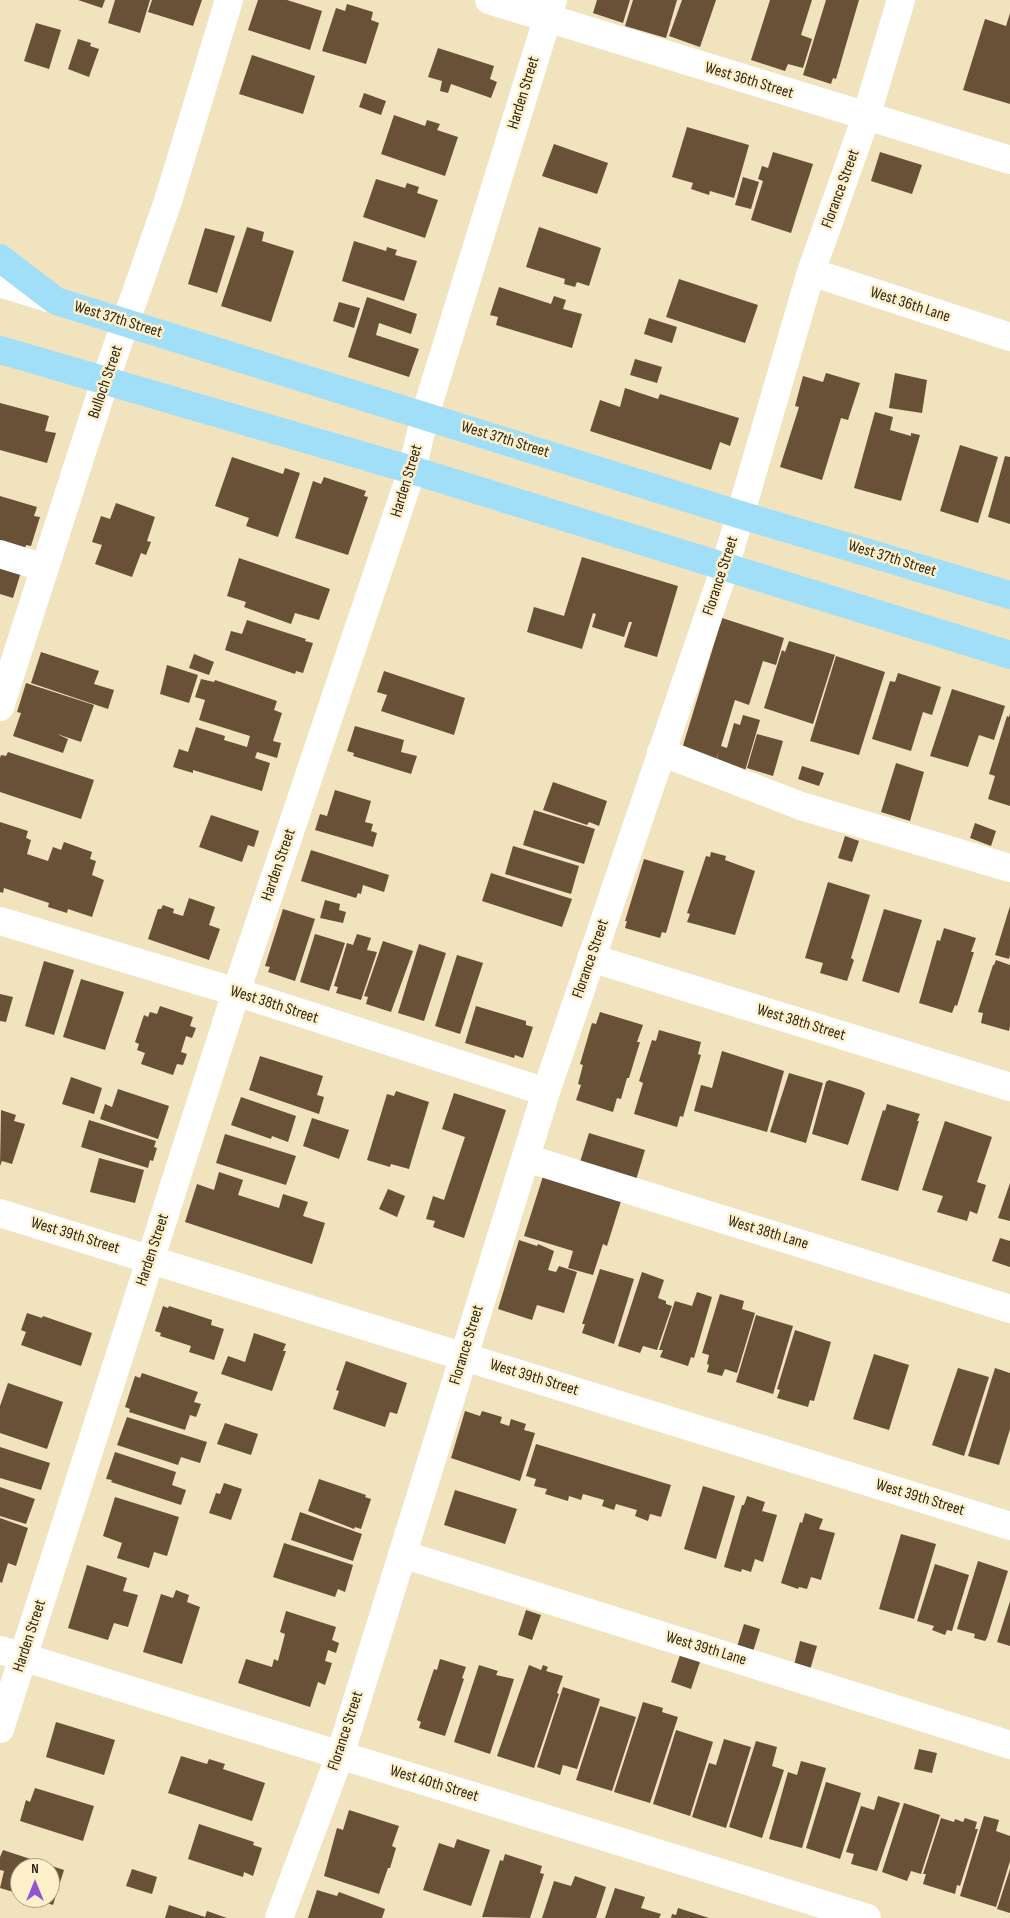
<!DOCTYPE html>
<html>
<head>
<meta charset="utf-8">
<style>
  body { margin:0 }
  #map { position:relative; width:1010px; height:1918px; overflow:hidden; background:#f0e3be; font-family:"Sofia Sans Condensed",sans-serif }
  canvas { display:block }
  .north { position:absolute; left:10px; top:1858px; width:50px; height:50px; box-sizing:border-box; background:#fdf0cb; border:1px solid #a9a084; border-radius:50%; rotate:0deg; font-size:14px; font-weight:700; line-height:20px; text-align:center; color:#2c2719 }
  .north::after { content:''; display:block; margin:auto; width:18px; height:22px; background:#8e57ce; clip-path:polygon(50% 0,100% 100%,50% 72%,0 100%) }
</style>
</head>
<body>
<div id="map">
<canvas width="1010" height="1918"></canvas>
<div class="north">N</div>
</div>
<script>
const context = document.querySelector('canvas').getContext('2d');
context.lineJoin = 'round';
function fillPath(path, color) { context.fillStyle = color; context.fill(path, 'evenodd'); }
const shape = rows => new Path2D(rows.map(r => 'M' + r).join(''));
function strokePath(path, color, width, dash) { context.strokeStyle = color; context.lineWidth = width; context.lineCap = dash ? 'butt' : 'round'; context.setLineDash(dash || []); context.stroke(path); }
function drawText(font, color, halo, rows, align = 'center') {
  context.font = font + ' "Sofia Sans Condensed",sans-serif'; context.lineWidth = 5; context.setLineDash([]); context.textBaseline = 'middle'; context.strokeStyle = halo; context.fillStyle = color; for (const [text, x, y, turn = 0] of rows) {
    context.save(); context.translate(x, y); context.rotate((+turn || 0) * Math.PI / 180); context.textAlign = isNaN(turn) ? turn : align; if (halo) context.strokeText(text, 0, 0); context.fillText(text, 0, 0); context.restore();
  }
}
fillPath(shape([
  [78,0,105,0,102,8],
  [115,0,150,0,140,33,108,23],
  [152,0,202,0,193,26,148,12],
  [258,0,287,0,322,11,310,50,248,30],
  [597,0,630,0,623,23,593,13],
  [633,0,677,0,666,38,625,26],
  [682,0,716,0,700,47,669,36],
  [770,0,812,0,801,35,812,39,803,68,788,64,785,71,751,60],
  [826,0,859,0,836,79,833,78,831,84,803,75],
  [347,4,373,12,371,20,379,23,366,64,322,51,336,8,345,11],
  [1010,13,1010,104,963,90,985,19,1006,26],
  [36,23,61,30,49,69,24,61],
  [78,39,91,43,90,46,99,49,89,77,68,69],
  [438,48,494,66,490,79,497,82,491,98,451,84,448,93,440,91,442,81,428,77],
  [252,55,315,76,303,114,239,94],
  [364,93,386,101,381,115,359,107],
  [394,115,425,126,427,120,440,124,437,130,458,137,445,176,381,154],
  [687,127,749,145,734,198,710,191,709,195,691,189,693,183,672,177],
  [554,144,608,163,597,194,542,176],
  [773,152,813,164,791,233,751,220,763,181,758,179,762,166,768,168],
  [880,152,922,165,912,194,871,181],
  [743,177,759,182,751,209,735,205],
  [376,179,405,188,407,183,419,187,417,193,438,200,425,238,363,217],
  [247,227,264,232,262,241,294,251,271,322,221,306],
  [539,227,601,248,589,286,577,282,575,287,564,284,565,279,526,267],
  [205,228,235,236,217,293,188,284],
  [354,241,386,251,387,247,397,250,395,255,417,261,404,301,342,281],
  [679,279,758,305,745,343,666,317],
  [499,287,551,304,554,296,566,300,563,309,582,314,572,348,496,325,498,317,490,315],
  [367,297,417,314,411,334,379,323,376,335,419,349,409,377,348,357],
  [339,302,360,308,354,328,333,321],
  [649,318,677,327,672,343,644,334],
  [635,359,662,367,657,383,630,375],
  [826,373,860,383,848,420,841,418,822,480,780,467,799,407,795,406,803,376,823,382],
  [895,373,927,380,922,413,889,408],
  [625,388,658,399,660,394,739,418,730,446,720,442,711,470,590,431,600,400,620,407],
  [0,403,49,416,45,431,56,433,47,463,0,450],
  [875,412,893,417,890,430,911,436,911,433,920,435,901,501,854,488],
  [960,445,998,457,978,523,940,511],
  [1005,456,1010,457,1010,524,988,517],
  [232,457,283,474,285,468,300,473,278,537,246,526,249,518,215,506],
  [324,477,366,491,364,496,368,497,348,555,295,538,313,481,321,484],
  [0,496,37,507,34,516,40,517,31,546,26,545,24,551,0,544],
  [116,503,155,517,147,541,151,542,146,555,141,553,132,577,95,564,102,545,92,542,101,516,110,519],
  [582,557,678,586,657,657,624,647,632,622,629,622,624,637,592,627,596,614,593,613,582,649,527,632,534,607,564,616],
  [239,558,330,589,319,620,295,613,291,624,244,607,246,602,227,596],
  [0,565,21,572,13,598,0,594],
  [722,618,784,638,776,665,763,661,749,705,735,700,721,746,727,748,734,723,740,725,743,715,760,720,745,771,716,762,719,751,715,763,681,752],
  [247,620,306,639,305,641,313,643,303,673,296,671,295,674,225,650,231,631,242,634],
  [789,641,835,655,813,724,764,708,782,650,785,652],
  [41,652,99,671,94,684,114,690,108,709,31,683],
  [194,654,214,662,209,675,189,668],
  [836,656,885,672,859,755,810,741],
  [167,665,198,675,189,703,160,694],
  [384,671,465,698,454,735,381,711,387,695,377,692],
  [898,673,941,687,932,715,923,712,911,751,872,739,890,681,895,682],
  [201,679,214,682,215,680,277,701,274,710,282,713,273,741,281,743,277,758,257,752,255,758,270,763,262,791,193,770,193,773,173,767,179,749,188,752,196,727,225,736,224,740,247,747,250,736,199,720,205,700,195,697],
  [26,683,94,705,81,742,57,734,68,739,63,753,13,736,21,713,17,712],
  [952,689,1005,706,994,740,979,735,968,767,930,756],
  [1010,713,1010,806,988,799,995,776,989,774,1007,716,1009,717],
  [355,726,404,740,401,752,417,756,411,774,353,756,354,753,347,751],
  [757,734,783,741,773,776,747,768],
  [8,752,94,780,81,819,0,792,0,758,1,755,6,756],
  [896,763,924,772,910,821,881,812],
  [802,766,824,773,819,786,798,779],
  [553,782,607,801,599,826,589,822,587,825,543,810],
  [335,790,371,801,365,822,373,824,371,831,377,833,373,847,315,830,320,814,327,816],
  [534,810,595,829,584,864,523,845],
  [211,815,259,831,254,847,248,845,242,862,199,847],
  [0,822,28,831,26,838,31,840,27,854,48,861,53,847,61,850,64,842,92,852,90,859,96,861,92,875,104,880,92,917,68,909,67,913,48,907,49,903,4,888,3,893,0,892],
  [975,823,996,831,991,846,970,838],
  [845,836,859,841,852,862,838,858],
  [513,846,579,866,571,894,505,874],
  [311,850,389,875,384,892,363,885,361,894,358,893,356,898,301,881],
  [711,852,726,856,725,860,755,871,735,935,687,922,690,914,687,913,706,856,710,857],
  [644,859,684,871,666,933,662,932,660,938,625,928,627,921,625,921],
  [491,873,572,899,562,927,482,901],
  [828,882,870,895,851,958,854,960,847,981,820,973,823,963,805,958],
  [189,898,215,907,209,925,220,929,209,960,148,939,158,909,161,909,163,905,174,909,173,913,183,916],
  [325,900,340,904,339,910,346,912,343,923,320,918],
  [1010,906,1010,955,1009,959,995,955],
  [283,909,315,919,295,981,268,972,270,967,265,966],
  [884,909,922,920,899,993,862,981],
  [944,928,976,938,971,952,974,952,957,1006,955,1005,952,1013,919,1003,937,940,940,941],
  [315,934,345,943,329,991,300,982],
  [357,934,371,938,367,950,377,952,361,1000,336,993,338,987,334,986,347,943,353,945],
  [383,941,413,951,391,1012,366,1004,368,997,364,996],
  [419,944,446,953,424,1021,398,1013],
  [457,955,483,963,460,1034,435,1026],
  [996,960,1010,965,1010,1026,1009,1031,981,1023,983,1013,978,1012,993,965,994,965],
  [44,961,74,970,54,1035,25,1026],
  [81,979,124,992,105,1050,63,1037],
  [0,994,13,997,6,1022,0,1021],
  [160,1006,193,1017,190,1026,196,1028,192,1038,186,1036,181,1052,187,1054,183,1065,177,1064,173,1075,141,1064,145,1053,137,1050,139,1044,135,1042,144,1015,148,1017,150,1012,157,1014],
  [476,1006,526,1021,526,1025,533,1027,523,1058,515,1055,514,1058,465,1043],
  [600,1012,643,1025,637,1042,640,1042,629,1078,627,1078,621,1099,617,1098,613,1112,576,1100,581,1085,578,1084,583,1065,580,1064,592,1023,596,1024],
  [659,1030,701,1042,698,1054,701,1055,683,1117,680,1116,677,1127,634,1114,643,1083,639,1081,652,1040,656,1041],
  [722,1051,784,1071,767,1132,694,1111,701,1085,712,1088],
  [260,1056,323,1076,317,1095,324,1097,319,1114,249,1090],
  [789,1073,823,1083,806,1143,770,1132],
  [71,1077,102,1088,94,1114,62,1104],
  [829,1080,861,1090,865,1093,848,1145,812,1134,826,1082],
  [118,1089,169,1106,158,1139,100,1119,105,1104,112,1107],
  [396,1091,429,1102,409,1169,391,1164,390,1167,367,1160,387,1094,394,1096],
  [454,1093,506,1110,464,1238,433,1227,435,1221,426,1219,433,1196,444,1200,465,1137,442,1129],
  [241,1097,296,1116,288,1142,272,1136,271,1139,231,1125],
  [887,1104,920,1114,917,1121,919,1121,898,1191,861,1180,883,1110,885,1111],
  [1,1110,16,1115,14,1121,25,1124,12,1164,2,1161,0,1166],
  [312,1118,349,1130,339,1159,303,1146],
  [89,1120,156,1141,154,1147,157,1148,153,1161,150,1160,148,1168,81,1147],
  [945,1121,992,1137,977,1182,986,1185,977,1214,970,1211,967,1221,937,1212,943,1196,922,1190],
  [589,1133,645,1150,636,1180,580,1162],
  [225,1134,296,1156,286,1185,216,1163],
  [99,1158,144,1170,135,1203,90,1192],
  [545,1170,622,1198,607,1246,603,1244,593,1275,568,1268,573,1251,524,1236],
  [219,1172,243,1180,238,1195,279,1208,283,1194,308,1202,303,1216,325,1223,312,1264,185,1222,197,1184,214,1190],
  [1010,1183,1010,1221,998,1218],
  [388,1189,405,1196,397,1217,379,1209],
  [1000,1238,1010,1241,1010,1267,992,1261],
  [519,1240,537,1246,538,1244,554,1251,548,1270,556,1272,559,1266,577,1272,564,1313,537,1305,532,1320,498,1309],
  [600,1269,634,1279,614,1344,582,1333,585,1324,582,1324],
  [642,1272,664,1280,658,1298,666,1301,666,1304,672,1306,657,1350,643,1346,640,1353,618,1346],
  [697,1292,712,1297,694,1358,691,1357,688,1366,660,1357,663,1350,659,1350,675,1301,692,1306],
  [720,1294,744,1301,742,1309,755,1313,737,1373,725,1369,722,1376,707,1372,709,1365,707,1364,709,1355,702,1353],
  [163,1306,168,1308,169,1306,212,1320,211,1325,224,1329,214,1360,189,1352,191,1346,160,1336,161,1333,155,1331],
  [27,1313,42,1318,43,1316,92,1333,81,1366,21,1345,26,1332,21,1330],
  [756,1315,793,1326,773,1394,736,1382],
  [795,1330,831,1342,814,1401,810,1400,808,1407,777,1398,780,1390,777,1389],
  [254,1333,286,1344,283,1351,286,1351,272,1391,221,1374,228,1356,245,1362],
  [874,1354,909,1365,889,1430,853,1419],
  [346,1361,407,1383,397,1414,390,1412,385,1427,333,1409,339,1391,336,1390],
  [958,1368,989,1377,964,1456,932,1445],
  [995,1368,1010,1373,1010,1429,999,1465,968,1456],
  [142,1373,198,1392,194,1402,201,1404,196,1417,190,1415,185,1430,129,1412,130,1409,125,1407,135,1376,140,1378],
  [8,1383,63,1402,47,1449,0,1433,0,1406],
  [465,1411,480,1416,482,1411,502,1417,500,1423,509,1426,511,1419,526,1424,524,1430,535,1433,520,1481,451,1458],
  [127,1417,207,1442,200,1463,181,1457,178,1465,117,1445],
  [225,1423,258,1434,251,1455,217,1444],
  [536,1444,671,1485,661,1517,650,1514,648,1521,635,1516,637,1510,616,1504,614,1510,602,1506,604,1500,583,1494,581,1500,569,1496,568,1501,545,1494,547,1489,534,1486,536,1479,526,1476],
  [0,1447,50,1463,41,1490,0,1478],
  [115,1452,176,1472,172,1485,186,1490,181,1505,111,1482,112,1480,106,1479],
  [319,1479,366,1495,365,1497,371,1499,361,1529,355,1527,354,1529,308,1511],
  [224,1483,242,1489,231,1520,209,1513,216,1493,220,1494],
  [703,1486,735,1496,716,1559,684,1549],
  [0,1487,35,1499,26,1524,0,1516],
  [455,1490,517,1509,505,1544,444,1525],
  [747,1496,765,1502,762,1511,777,1515,763,1562,755,1559,751,1572,742,1569,741,1572,724,1567,742,1505,744,1505],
  [115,1497,179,1517,167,1556,154,1552,149,1568,117,1558,122,1543,103,1536],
  [300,1512,362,1534,353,1561,291,1540],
  [805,1513,823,1519,819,1529,835,1533,821,1580,811,1577,807,1589,799,1587,798,1589,781,1583,800,1522,802,1523],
  [0,1518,28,1528,16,1566,8,1563,2,1583,0,1582],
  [901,1534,936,1544,914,1619,879,1609],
  [284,1543,353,1565,345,1592,338,1589,335,1597,273,1577],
  [978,1561,1008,1571,987,1638,985,1641,974,1638,975,1634,957,1629],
  [935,1564,969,1575,952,1631,947,1630,945,1635,932,1630,934,1626,917,1621],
  [87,1565,127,1578,123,1591,138,1595,128,1627,114,1623,108,1640,68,1628],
  [176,1590,189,1595,187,1602,200,1607,182,1664,143,1652,161,1594,173,1598],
  [1010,1601,1010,1646,997,1642],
  [526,1610,541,1615,532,1640,518,1635],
  [286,1611,336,1627,332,1640,339,1643,336,1653,328,1650,325,1661,332,1663,325,1685,318,1682,310,1707,238,1683,246,1659,272,1667,274,1659,278,1661,285,1634,280,1632],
  [744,1624,760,1629,752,1655,736,1650],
  [800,1641,817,1646,810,1670,794,1665],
  [681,1652,701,1659,691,1689,671,1682],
  [440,1659,466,1667,462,1678,464,1679,445,1736,419,1728,421,1722,417,1720,434,1669,437,1670],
  [479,1665,498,1671,496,1675,514,1679,490,1754,454,1742],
  [529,1665,541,1670,543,1665,548,1667,546,1671,563,1676,557,1693,559,1694,534,1768,497,1756],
  [563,1687,600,1699,577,1769,563,1765,560,1775,537,1767],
  [643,1702,663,1708,662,1712,678,1717,650,1803,614,1792],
  [600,1706,636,1717,612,1791,576,1780],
  [56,1722,115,1740,104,1775,46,1757],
  [676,1730,713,1742,690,1816,653,1804],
  [724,1739,751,1747,726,1828,692,1817,709,1763,716,1765],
  [756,1741,777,1747,772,1766,784,1770,762,1838,729,1827],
  [919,1749,937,1753,932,1773,914,1769],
  [181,1756,207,1764,209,1759,225,1764,223,1769,265,1783,252,1821,168,1793],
  [801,1761,826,1768,802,1848,769,1839,788,1772,797,1775],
  [826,1782,861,1793,840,1859,806,1848],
  [35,1788,94,1806,83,1841,20,1821,26,1800,30,1802],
  [878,1796,900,1803,877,1871,851,1864,854,1854,846,1852,861,1806,874,1810],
  [904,1803,940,1815,921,1874,911,1871,907,1881,882,1872],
  [349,1810,399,1826,392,1846,396,1848,390,1868,388,1868,379,1894,324,1876,337,1828,343,1830],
  [984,1816,999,1820,996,1831,1010,1836,1010,1861,996,1907,960,1896],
  [941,1818,954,1822,955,1819,963,1822,965,1818,977,1822,975,1829,978,1829,960,1886,957,1885,955,1894,923,1884,926,1874,923,1874],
  [199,1824,254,1842,253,1845,262,1848,253,1876,244,1872,243,1877,188,1859],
  [457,1839,490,1850,471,1906,423,1890,439,1843,454,1848],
  [3,1850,64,1870,53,1905,32,1898,50,1898,50,1868,20,1868,20,1894,0,1888,4,1871,0,1870,0,1857],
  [505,1854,542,1866,540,1873,544,1874,530,1918,482,1917,500,1860,503,1861],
  [132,1869,157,1877,152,1894,126,1886],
  [1010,1869,1010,1913,997,1909],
  [575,1876,606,1887,596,1918,542,1918,554,1881,571,1886],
  [615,1888,645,1897,641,1908,661,1914,659,1918,605,1918],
  [317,1890,337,1896,339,1892,385,1909,382,1918,308,1918],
  [169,1905,205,1917,207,1911,227,1918,165,1918],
  [678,1908,709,1918,671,1918,672,1914,676,1915]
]), '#695138');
strokePath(shape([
  [489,0,1010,160],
  [811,272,1010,337],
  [0,283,54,300],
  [0,554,45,568],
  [0,707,105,381,168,201,229,0],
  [661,752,801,806,1010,868],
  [0,921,236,992,546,1092],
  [591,958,1010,1087],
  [526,1158,1010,1309],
  [0,1213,1010,1526],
  [402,1554,1010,1745],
  [0,1650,867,1918],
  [0,1729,236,992,412,470,425,415,553,0],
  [279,1918,340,1755,546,1092,725,567,811,272,866,117,901,0]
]), '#fff', 28);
strokePath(shape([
  [0,258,56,301,741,515,1010,595],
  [0,350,412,470,1010,655]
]), '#a1dff9', 28);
drawText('16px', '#2c2719', '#fdf0cb', [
  ["West 36th Street",749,81,17],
  ["Harden Street",524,93,-73],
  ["Florance Street",841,189,-70],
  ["West 36th Lane",910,305,18],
  ["West 37th Street",118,320,17],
  ["Bulloch Street",106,382,-71],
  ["West 37th Street",505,440,17],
  ["Harden Street",407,481,-73],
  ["West 37th Street",892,559,17],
  ["Florance Street",721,576,-72],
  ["Harden Street",279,865,-71],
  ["Florance Street",591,959,-71],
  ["West 38th Street",274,1005,18],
  ["West 38th Street",801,1023,17],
  ["West 38th Lane",768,1233,17],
  ["West 39th Street",75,1236,17],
  ["Harden Street",153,1250,-72],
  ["Florance Street",467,1345,-73],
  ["West 39th Street",534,1378,17],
  ["West 39th Street",920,1498,17],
  ["Harden Street",30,1636,-72],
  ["West 39th Lane",706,1649,17],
  ["Florance Street",346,1731,-72],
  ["West 40th Street",434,1784,17]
]);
</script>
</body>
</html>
